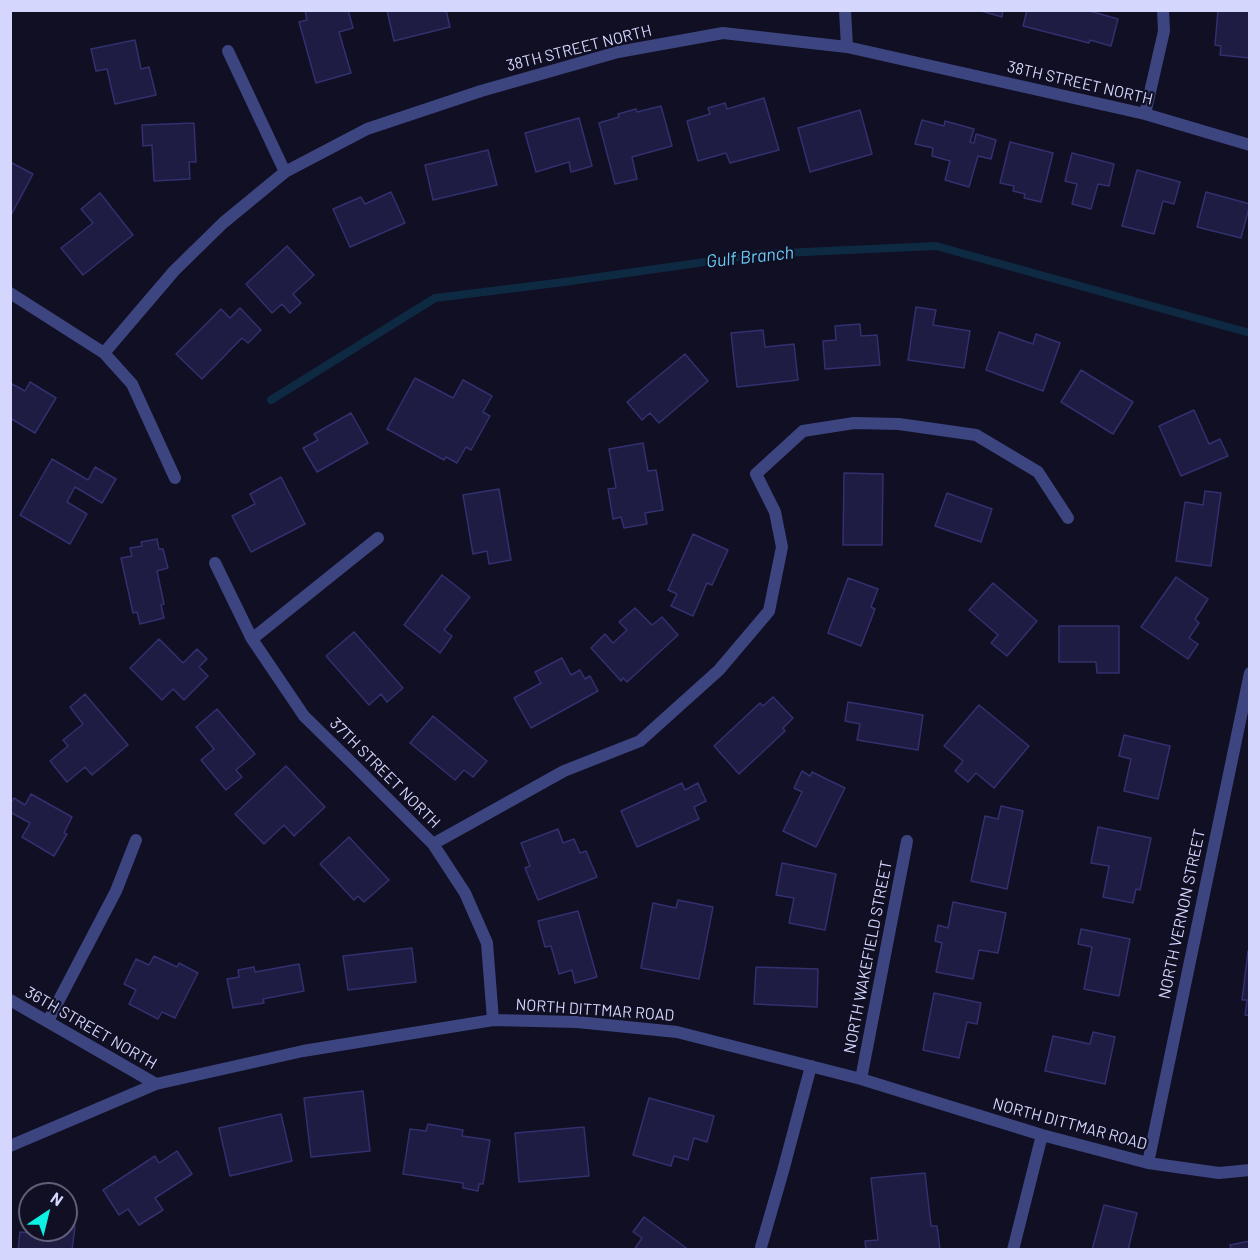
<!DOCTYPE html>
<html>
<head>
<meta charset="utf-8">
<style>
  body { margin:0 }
  #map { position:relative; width:1260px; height:1260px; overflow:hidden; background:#100f23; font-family:Barlow,sans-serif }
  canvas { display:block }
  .frame { position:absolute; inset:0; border:12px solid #d4d6fd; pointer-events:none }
  .north { position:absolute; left:18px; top:1182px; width:60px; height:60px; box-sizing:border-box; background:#100f23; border:2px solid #5e5f7a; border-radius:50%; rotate:35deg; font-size:16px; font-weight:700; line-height:24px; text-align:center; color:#d4d6fd }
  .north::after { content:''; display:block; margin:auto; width:21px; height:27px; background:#0cf1e4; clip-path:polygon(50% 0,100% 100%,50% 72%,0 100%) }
</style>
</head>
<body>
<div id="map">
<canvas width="1260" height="1260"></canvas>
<div class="frame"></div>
<div class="north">N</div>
</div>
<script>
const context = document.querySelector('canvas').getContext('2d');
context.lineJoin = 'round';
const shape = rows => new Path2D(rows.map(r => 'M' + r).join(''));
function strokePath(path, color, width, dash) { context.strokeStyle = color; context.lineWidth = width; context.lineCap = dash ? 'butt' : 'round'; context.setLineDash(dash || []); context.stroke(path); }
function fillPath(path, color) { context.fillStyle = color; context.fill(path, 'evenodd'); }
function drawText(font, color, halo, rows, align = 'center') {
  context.font = font + ' Barlow,sans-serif'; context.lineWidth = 4.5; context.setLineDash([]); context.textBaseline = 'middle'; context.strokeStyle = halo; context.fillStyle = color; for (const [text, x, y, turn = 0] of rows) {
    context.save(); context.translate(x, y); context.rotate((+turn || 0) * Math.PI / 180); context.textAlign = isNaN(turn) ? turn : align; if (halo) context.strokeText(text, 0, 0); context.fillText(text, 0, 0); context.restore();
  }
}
strokePath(shape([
  [271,400,435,298,564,282,761,254,936,246,1250,333]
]), '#0e2a43', 8);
const building = shape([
  [305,10,348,10,353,28,339,32,351,73,316,83,299,22,307,20,305,10],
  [387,10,446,10,450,27,394,41,387,10],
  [978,10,1003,10,1002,17,978,10],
  [1027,10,1086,10,1118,19,1111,46,1090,40,1089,43,1023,26,1027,10],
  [1218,10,1250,10,1250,58,1220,55,1221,46,1215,45,1218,10],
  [135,40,141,69,149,67,156,95,115,104,107,69,96,71,91,49,135,40],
  [764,98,779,150,730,163,726,153,698,161,687,121,710,114,708,108,725,103,727,109,764,98],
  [661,106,672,146,632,157,637,179,615,184,599,123,619,117,618,114,636,109,637,112,661,106],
  [860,110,872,154,810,172,798,128,860,110],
  [579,118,592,166,571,172,569,162,536,172,525,133,579,118],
  [922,120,944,126,945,121,974,129,970,142,974,143,976,134,996,140,991,159,978,156,969,187,945,180,950,161,932,156,933,148,915,144,922,120],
  [194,123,196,162,189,162,190,179,154,181,152,145,143,146,142,125,194,123],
  [1010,142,1053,153,1041,202,1024,198,1025,194,1013,191,1014,186,1000,183,1010,142],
  [488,150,497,185,433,200,425,165,488,150],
  [1072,153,1114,164,1109,186,1098,184,1091,209,1072,204,1077,184,1065,181,1072,153],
  [10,162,33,174,10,217,10,162],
  [1137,170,1180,182,1174,204,1163,201,1154,234,1122,226,1137,170],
  [391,192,405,223,350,247,333,209,361,197,365,204,391,192],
  [1206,192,1250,204,1241,238,1197,227,1206,192],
  [100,193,133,235,83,275,61,248,93,223,81,209,100,193],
  [287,246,314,275,293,294,301,303,290,313,282,304,272,313,246,284,287,246],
  [916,307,936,310,933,325,970,331,964,368,908,360,916,307],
  [240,308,261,330,248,343,242,338,202,379,176,354,221,309,230,318,240,308],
  [860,324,861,336,877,335,880,365,825,369,823,341,836,340,835,326,860,324],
  [763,330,765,347,794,344,798,380,737,387,731,333,763,330],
  [999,332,1033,344,1036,334,1060,343,1043,391,986,370,999,332],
  [685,354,708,381,659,423,650,413,642,420,627,402,685,354],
  [1081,370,1133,402,1113,434,1061,402,1081,370],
  [415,378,453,398,463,380,492,396,483,412,490,416,471,450,466,447,457,463,446,457,444,460,387,429,415,378],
  [30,382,56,398,35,433,10,418,10,383,25,391,30,382],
  [1194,410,1209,444,1220,439,1228,456,1181,476,1159,426,1194,410],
  [351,413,368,443,317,472,303,448,318,440,314,434,351,413],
  [643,443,648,471,656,470,663,510,645,513,647,524,624,528,621,517,613,519,608,489,616,488,609,449,643,443],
  [52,459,88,480,95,467,116,479,102,503,75,487,67,502,87,514,70,544,20,515,52,459],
  [844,473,883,474,882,545,843,545,844,473],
  [281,477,305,524,251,552,232,516,255,504,250,494,281,477],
  [499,489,511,560,489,564,487,551,473,554,463,495,499,489],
  [1205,491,1221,493,1211,566,1176,561,1185,502,1203,505,1205,491],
  [947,493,992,509,981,542,935,526,947,493],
  [693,534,728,550,712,585,707,583,693,616,671,606,677,594,668,590,693,534],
  [157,539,159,549,163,549,168,568,157,571,164,604,161,605,164,618,140,624,137,612,133,613,121,558,132,556,130,548,142,546,141,542,157,539],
  [442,575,470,597,444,630,452,636,440,653,404,625,442,575],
  [1176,577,1208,599,1195,619,1199,623,1189,638,1198,644,1188,659,1141,627,1176,577],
  [848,578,878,589,871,607,875,609,861,646,828,633,848,578],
  [993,583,1037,621,1007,656,991,643,998,635,969,610,993,583],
  [635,608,652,625,662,617,678,635,627,682,623,678,621,681,591,648,605,634,613,643,627,630,619,622,635,608],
  [1059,626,1119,626,1119,673,1097,673,1096,662,1059,662,1059,626],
  [354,632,403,688,387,702,381,694,369,705,326,656,354,632],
  [159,639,183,663,197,649,207,659,199,667,208,676,184,700,173,689,162,700,130,668,159,639],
  [562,658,571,675,580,670,585,679,590,676,598,691,531,728,514,698,541,683,535,672,562,658],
  [85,694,128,745,92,775,85,767,67,782,50,761,68,746,63,740,83,724,70,707,85,694],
  [773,697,793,718,783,728,785,731,739,774,714,746,760,703,763,706,773,697],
  [848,702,923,715,918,750,857,740,860,724,845,721,848,702],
  [979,705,1029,746,994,788,976,773,968,782,955,771,963,761,944,746,979,705],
  [217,709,255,754,236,770,242,777,226,790,201,760,214,749,196,727,217,709],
  [433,716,487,761,473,777,464,770,455,780,410,743,433,716],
  [1124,735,1170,746,1158,799,1124,791,1131,759,1119,756,1124,735],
  [286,766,325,807,294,836,284,825,264,844,235,814,286,766],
  [802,771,810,776,812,772,845,788,816,847,783,831,802,792,794,788,802,771],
  [682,783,685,790,698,783,706,801,694,807,699,819,637,847,621,811,682,783],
  [31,794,72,817,64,833,67,834,54,856,22,837,30,823,10,812,10,804,14,798,25,805,31,794],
  [1001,806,1023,811,1007,889,971,881,985,816,998,819,1001,806],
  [1098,827,1151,838,1140,890,1136,889,1133,903,1103,897,1109,866,1091,863,1098,827],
  [558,829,563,843,574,839,580,853,586,851,597,877,538,900,525,868,530,866,521,843,558,829],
  [349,837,389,880,364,902,358,896,354,900,320,864,349,837],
  [782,863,836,874,825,930,789,923,794,898,776,895,782,863],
  [678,900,713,907,699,979,641,968,653,903,676,908,678,900],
  [953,902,1006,913,998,953,979,950,973,979,936,972,942,943,935,941,938,925,948,928,953,902],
  [578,911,597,977,575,983,572,970,559,974,551,946,545,947,538,921,578,911],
  [1081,929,1130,939,1119,996,1084,989,1092,947,1078,944,1081,929],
  [412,948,416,982,348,990,343,956,412,948],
  [1248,951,1250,951,1250,1016,1245,1015,1247,1000,1242,1000,1248,951],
  [154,956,177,967,179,963,198,973,175,1018,162,1012,158,1019,129,1004,136,990,124,984,136,959,149,965,154,956],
  [299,964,304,991,263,999,264,1003,233,1008,227,979,239,977,238,970,254,967,255,972,299,964],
  [756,967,818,969,817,1007,754,1004,756,967],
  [934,993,981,1003,977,1024,967,1022,959,1058,923,1050,934,993],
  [1093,1032,1115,1037,1105,1084,1045,1071,1053,1036,1090,1044,1093,1032],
  [363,1091,370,1151,311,1157,304,1098,363,1091],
  [649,1098,714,1116,707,1142,694,1138,688,1160,674,1156,671,1166,633,1155,649,1098],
  [281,1114,292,1161,230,1176,219,1128,281,1114],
  [428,1124,463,1130,462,1136,490,1140,483,1184,479,1184,478,1191,463,1188,463,1183,403,1174,410,1129,426,1131,428,1124],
  [584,1127,589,1176,519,1182,515,1133,584,1127],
  [177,1151,192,1174,155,1198,163,1210,139,1225,128,1209,119,1215,103,1190,155,1156,159,1163,177,1151],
  [925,1173,931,1226,937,1226,940,1250,866,1250,865,1241,878,1240,871,1178,925,1173],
  [1104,1205,1137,1213,1128,1250,1092,1250,1104,1205],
  [644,1217,689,1250,634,1250,642,1238,633,1232,644,1217],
  [66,1225,75,1226,72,1250,18,1250,20,1232,35,1233,35,1230,66,1230,66,1225],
  [1250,1241,1250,1250,1231,1250,1230,1245,1250,1241]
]);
fillPath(building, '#1e1c43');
strokePath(building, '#32306e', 1.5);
strokePath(shape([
  [761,1247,783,1171,811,1066]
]), '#3d4580', 12);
strokePath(shape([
  [845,10,847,47],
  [228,51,285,172],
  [1145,114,1164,31,1163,10],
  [10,293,104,353,132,384,175,478],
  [104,353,174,271,223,223,285,172,367,129,481,91,618,52,723,33,847,47,1145,114,1250,145],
  [215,563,252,639,304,716,354,765,433,844,465,893,487,943,493,1020],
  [252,639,378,538],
  [433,844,564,771,640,741,719,670,769,611,782,547,775,512,756,474,803,431,854,423,899,424,976,435,1038,472,1068,518],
  [10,1000,156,1084],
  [48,1021,116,891,136,840],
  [861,1079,907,841],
  [10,1146,156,1084,303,1051,493,1020,577,1022,677,1032,861,1079,1042,1135,1148,1163,1219,1173,1250,1170],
  [1148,1163,1250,673],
  [1013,1250,1042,1135]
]), '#3d4580', 12);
drawText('16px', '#d4d6fd', '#100f23', [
  ["38TH STREET NORTH",579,48,-14],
  ["38TH STREET NORTH",1080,83,13],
  ["37TH STREET NORTH",385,773,45],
  ["NORTH VERNON STREET",1182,914,-78],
  ["NORTH WAKEFIELD STREET",868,957,-79],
  ["NORTH DITTMAR ROAD",595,1010,4],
  ["36TH STREET NORTH",91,1028,30],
  ["NORTH DITTMAR ROAD",1070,1124,15]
]);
drawText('italic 18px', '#68cbf7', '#100f23', [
  ["Gulf Branch",750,257,-6]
]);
</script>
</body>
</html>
